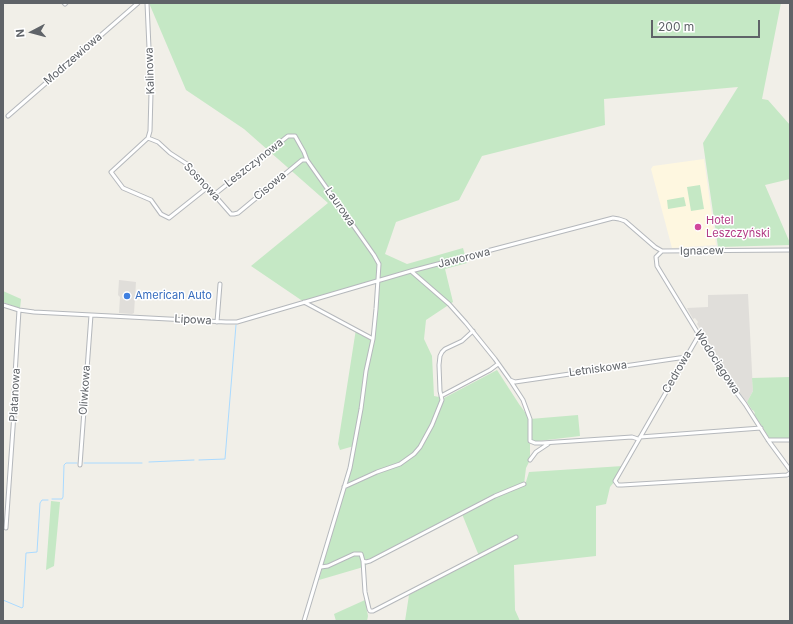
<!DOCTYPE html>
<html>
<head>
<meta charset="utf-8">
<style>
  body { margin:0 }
  #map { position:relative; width:793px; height:624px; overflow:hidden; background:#f1efe8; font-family:Inter,sans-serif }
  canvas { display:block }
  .frame { position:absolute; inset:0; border:4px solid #5f6368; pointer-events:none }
  .north { position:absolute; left:12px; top:12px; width:40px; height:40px; -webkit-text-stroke:3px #fff; paint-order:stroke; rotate:264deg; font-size:11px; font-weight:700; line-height:16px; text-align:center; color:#5f6368 }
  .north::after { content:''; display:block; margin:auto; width:14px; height:18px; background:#5f6368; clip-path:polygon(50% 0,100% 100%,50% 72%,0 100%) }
  .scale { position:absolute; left:651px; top:20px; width:109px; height:18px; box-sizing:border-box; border:2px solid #5f6368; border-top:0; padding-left:5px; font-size:12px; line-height:14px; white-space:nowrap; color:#5f6368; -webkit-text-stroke:3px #fff; paint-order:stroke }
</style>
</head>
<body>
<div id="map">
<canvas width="793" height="624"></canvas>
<div class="frame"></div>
<div class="north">N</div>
<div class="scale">200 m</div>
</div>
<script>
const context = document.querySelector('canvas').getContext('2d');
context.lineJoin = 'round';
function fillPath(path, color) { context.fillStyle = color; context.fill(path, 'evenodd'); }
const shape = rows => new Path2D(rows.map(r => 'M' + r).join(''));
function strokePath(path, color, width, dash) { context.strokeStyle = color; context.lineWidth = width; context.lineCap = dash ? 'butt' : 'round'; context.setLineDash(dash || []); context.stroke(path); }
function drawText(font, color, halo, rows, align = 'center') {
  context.font = font + ' Inter,sans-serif'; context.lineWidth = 3; context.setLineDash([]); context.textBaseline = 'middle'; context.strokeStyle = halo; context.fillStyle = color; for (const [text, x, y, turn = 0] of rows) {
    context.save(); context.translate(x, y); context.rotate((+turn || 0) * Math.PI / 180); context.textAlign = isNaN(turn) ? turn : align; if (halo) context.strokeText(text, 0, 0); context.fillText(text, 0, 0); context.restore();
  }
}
fillPath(shape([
  [704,159,716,245,672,248,651,169,653,166]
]), '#fef7e0');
fillPath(shape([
  [119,280,136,282,134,313,132,314,119,313,120,297,118,295],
  [748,294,753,391,747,402,727,378,704,339,705,337,697,324,698,322,695,318,693,319,687,308,708,307,708,295]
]), '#e0deda');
fillPath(shape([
  [149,3,781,3,762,99,768,100,790,125,790,179,765,185,790,243,790,245,718,247,703,143,738,87,604,99,605,125,482,156,459,200,396,222,385,254,407,264,463,248,467,263,445,269,453,302,426,320,424,339,432,356,434,396,444,398,497,370,519,404,530,419,578,415,580,436,530,442,530,460,526,468,524,484,506,492,525,485,529,472,623,466,615,481,610,487,606,504,596,506,596,556,514,565,515,610,520,621,405,621,409,595,479,556,462,514,360,568,319,580,344,487,354,446,340,450,338,444,356,329,373,338,378,281,304,302,251,266,328,203,244,129,186,90],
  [700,185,704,209,691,211,687,187],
  [684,197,686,206,668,209,667,200],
  [3,291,21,299,20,309,3,302],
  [790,377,790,439,770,439,754,414,755,413,753,410,752,410,747,402,753,391,752,378],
  [51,501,60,502,54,566,46,570],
  [365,600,368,616,367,621,336,621,334,614]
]), '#c5e8c5');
strokePath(shape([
  [199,460,225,459,236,325],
  [149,462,194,460],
  [84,463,142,463],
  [52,499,62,499,63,497,64,465,66,463,77,463],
  [3,600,22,608,23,607,26,553,37,552,40,503,42,500,48,500]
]), '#aadaff', 1);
const minor = shape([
  [64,3,65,4,66,3],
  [147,3,151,93,150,131,148,138],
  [8,116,138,3],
  [148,138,158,142,170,153,187,164,231,214,234,214,238,213,302,160,307,160],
  [148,138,111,172,123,188,151,200,161,214,169,218,208,187],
  [215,194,288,136,295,136,304,152,307,160,374,255,379,264,376,309,373,339,366,371,361,409,350,468,304,621],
  [662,251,656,257,657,266,724,376,745,404,768,440,790,470],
  [411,271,449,304,466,323,495,359,510,380,523,400,530,419,530,441,535,443,542,443,632,437,638,439],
  [304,302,373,339],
  [3,305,19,310,34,312,226,322,237,322,411,271,613,218,619,219,625,221,655,247,662,251,790,250],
  [217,322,220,284],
  [699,335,615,481,618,485,622,485,787,475,790,473],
  [510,380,515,382,686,357],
  [441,396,490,370,498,364],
  [640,437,761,428],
  [768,440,790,440],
  [530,460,536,452,548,444],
  [80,465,91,315],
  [344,487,377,472,400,464,414,454,420,447,432,425,442,400,440,391,439,365,440,356,442,352,445,349,462,341,473,331],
  [6,528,15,399,14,391,19,310],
  [363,561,365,592,369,609,370,611,373,611,516,537],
  [321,567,328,566,354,554,361,554,363,561,366,562,370,561,495,496,524,484]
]);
strokePath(minor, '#b5b8bc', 5);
strokePath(minor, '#fff', 3);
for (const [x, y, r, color] of [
  [698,227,4,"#d1479c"],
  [127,296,4,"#3f7fe0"]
]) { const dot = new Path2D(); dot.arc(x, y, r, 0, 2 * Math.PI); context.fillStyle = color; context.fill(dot); strokePath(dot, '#fff', 1.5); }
drawText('11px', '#5f6368', '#fff', [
  ["Modrzewiowa",73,59,-41],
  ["Kalinowa",150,71,-92],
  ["Leszczynowa",254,163,-38],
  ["Sosnowa",202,182,47],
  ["Cisowa",270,186,-40],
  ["Laurowa",340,207,55],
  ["Ignacew",702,251,-1],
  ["Jaworowa",464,258,-14],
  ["Lipowa",193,320,3],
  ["Wodociągowa",717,362,57],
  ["Letniskowa",598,369,-8],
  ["Cedrowa",677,372,-60],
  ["Oliwkowa",85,390,-86],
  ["Platanowa",15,395,-87]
]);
drawText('11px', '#b23c85', '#fff', [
  ["Hotel",706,221],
  ["Leszczyński",706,234]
], 'left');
drawText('11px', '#366cbe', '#fff', [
  ["American Auto",135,296]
], 'left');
</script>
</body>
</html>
